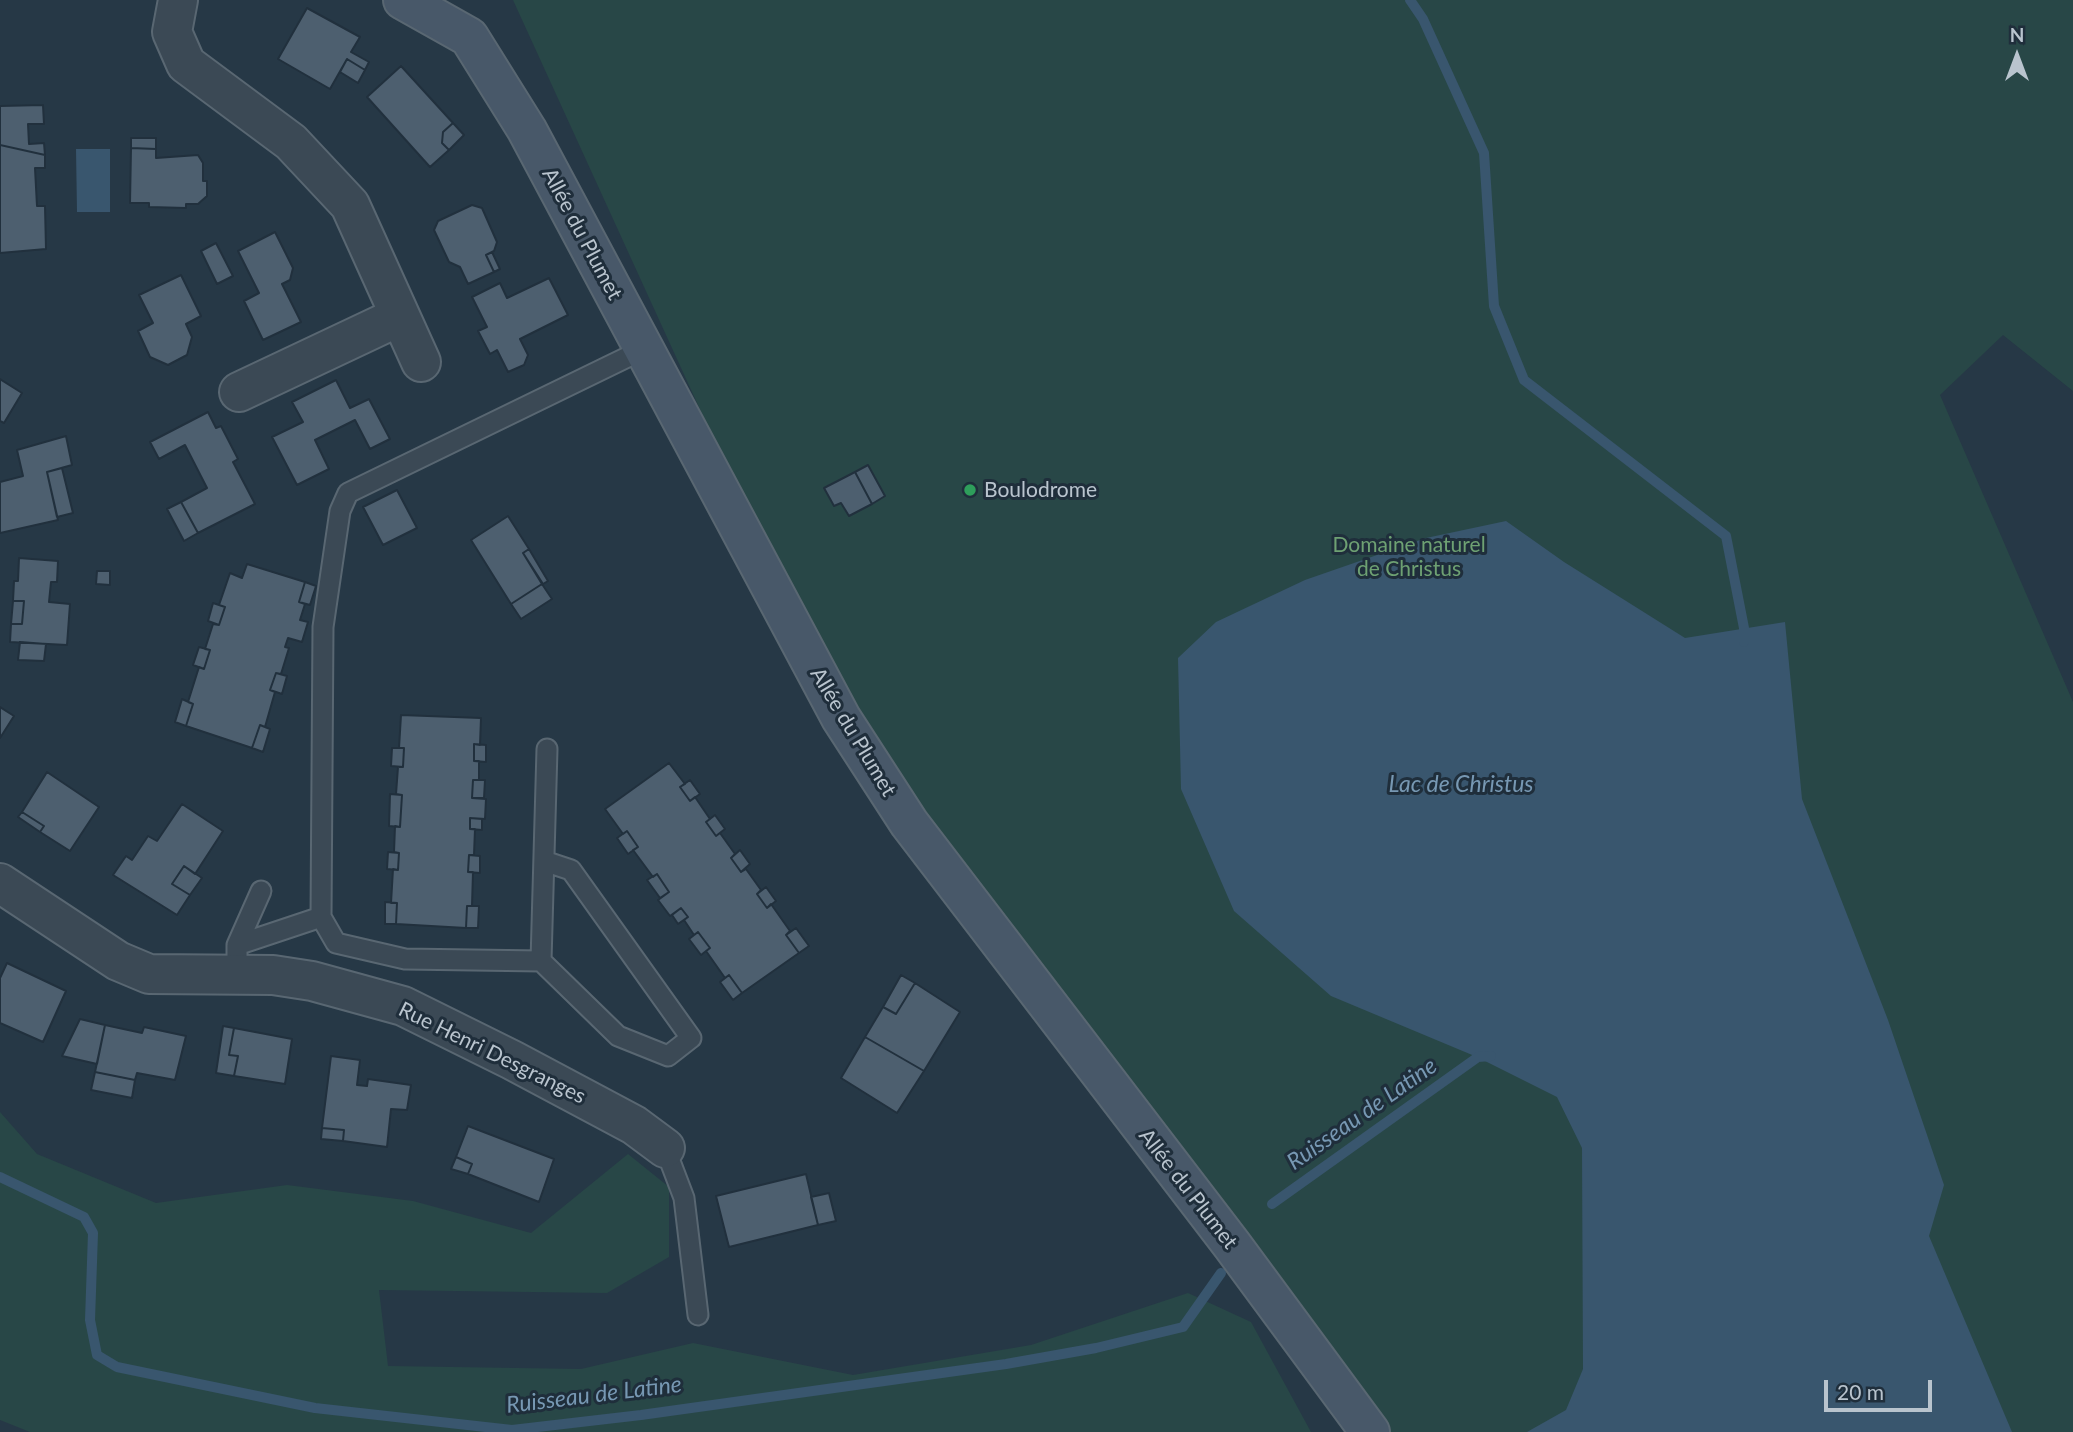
<!DOCTYPE html>
<html>
<head>
<meta charset="utf-8">
<style>
  body { margin:0 }
  #map { position:relative; width:2073px; height:1432px; overflow:hidden; background:#263846; font-family:Lato,sans-serif }
  canvas { display:block }
  .north { position:absolute; left:1982px; top:21px; width:70px; height:70px; -webkit-text-stroke:5px #1f2e3b; paint-order:stroke; rotate:0deg; font-size:19px; font-weight:700; line-height:28px; text-align:center; color:#b9c4ce }
  .north::after { content:''; display:block; margin:auto; width:24px; height:32px; background:#b9c4ce; clip-path:polygon(50% 0,100% 100%,50% 72%,0 100%) }
  .scale { position:absolute; left:1824px; top:1380px; width:108px; height:32px; box-sizing:border-box; border:4px solid #b9c4ce; border-top:0; padding-left:9px; font-size:21px; line-height:24px; white-space:nowrap; color:#b9c4ce; -webkit-text-stroke:5px #1f2e3b; paint-order:stroke }
</style>
</head>
<body>
<div id="map">
<canvas width="2073" height="1432"></canvas>
<div class="north">N</div>
<div class="scale">20 m</div>
</div>
<script>
const context = document.querySelector('canvas').getContext('2d');
context.lineJoin = 'round';
function fillPath(path, color) { context.fillStyle = color; context.fill(path, 'evenodd'); }
const shape = rows => new Path2D(rows.map(r => 'M' + r).join(''));
function strokePath(path, color, width, dash) { context.strokeStyle = color; context.lineWidth = width; context.lineCap = dash ? 'butt' : 'round'; context.setLineDash(dash || []); context.stroke(path); }
function drawText(font, color, halo, rows, align = 'center') {
  context.font = font + ' Lato,sans-serif'; context.lineWidth = 6; context.setLineDash([]); context.textBaseline = 'middle'; context.strokeStyle = halo; context.fillStyle = color; for (const [text, x, y, turn = 0] of rows) {
    context.save(); context.translate(x, y); context.rotate((+turn || 0) * Math.PI / 180); context.textAlign = isNaN(turn) ? turn : align; if (halo) context.strokeText(text, 0, 0); context.fillText(text, 0, 0); context.restore();
  }
}
fillPath(shape([
  [513,0,2073,0,2073,391,2003,335,1940,395,2073,702,2073,1432,1369,1432,841,718],
  [0,1112,37,1154,156,1203,287,1185,413,1201,531,1233,628,1154,669,1187,669,1257,607,1293,379,1290,388,1366,581,1369,693,1343,853,1375,1031,1345,1188,1293,1251,1322,1311,1432,30,1432,0,1420]
]), '#284747');
fillPath(shape([
  [76,149,110,149,110,212,77,212],
  [1506,521,1564,562,1685,638,1785,622,1802,799,1888,1020,1944,1185,1929,1236,2012,1432,1527,1432,1566,1410,1583,1369,1582,1148,1557,1097,1477,1057,1331,996,1234,911,1181,789,1178,658,1216,622,1305,580,1426,538]
]), '#39566e');
strokePath(shape([
  [1410,0,1423,19,1484,153,1494,306,1524,380,1726,536,1744,628,1744,642],
  [0,1177,84,1217,93,1233,90,1320,97,1355,117,1367,315,1408,512,1430,641,1415,1006,1364,1096,1348,1183,1327,1221,1273],
  [1272,1204,1478,1057,1491,1056]
]), '#39566e', 10);
const building = shape([
  [307,8,360,37,351,52,369,62,365,70,347,59,330,89,278,59,307,8],
  [347,59,365,70,358,83,340,72,347,59],
  [401,66,453,123,443,132,442,143,449,150,430,167,367,97,401,66],
  [43,105,44,124,28,124,29,144,44,143,45,155,0,145,0,106,43,105],
  [453,123,464,135,449,150,442,143,443,132,453,123],
  [131,138,156,138,156,149,131,148,131,138],
  [0,145,45,155,45,168,35,168,37,206,45,206,46,249,0,253,0,145],
  [131,148,156,149,156,158,198,155,203,163,203,181,207,181,207,196,198,204,186,204,186,208,149,207,149,203,130,203,131,148],
  [472,205,482,208,497,242,494,251,486,255,494,272,468,284,460,267,449,262,434,230,438,221,472,205],
  [275,232,293,268,290,280,282,284,301,322,263,340,244,301,259,293,238,251,275,232],
  [216,243,233,276,217,284,201,251,216,243],
  [492,252,500,269,494,272,486,255,492,252],
  [181,275,201,316,186,324,192,337,187,355,168,365,150,357,138,331,153,323,139,295,181,275],
  [549,278,568,315,520,339,528,355,524,365,508,372,497,350,490,354,478,331,487,327,472,297,500,283,507,298,549,278],
  [0,379,22,393,4,423,0,421,0,379],
  [336,380,350,408,369,399,390,439,370,449,355,420,315,440,329,469,297,485,272,437,303,422,292,402,336,380],
  [208,412,216,428,221,426,238,459,233,462,255,504,198,533,181,502,207,488,185,445,159,459,150,442,208,412],
  [66,436,72,465,47,472,58,520,0,533,0,482,23,476,17,450,66,436],
  [868,465,885,496,872,504,855,472,868,465],
  [62,468,73,513,57,517,47,472,62,468],
  [855,472,872,504,849,516,841,503,834,506,824,488,855,472],
  [397,490,417,528,383,545,363,507,397,490],
  [181,502,198,533,184,541,167,509,181,502],
  [508,516,529,549,523,553,542,584,511,604,471,540,508,516],
  [529,549,548,581,543,584,523,553,529,549],
  [19,558,58,561,57,582,51,582,49,602,70,604,67,645,10,642,11,624,22,624,24,601,13,601,14,581,18,581,19,558],
  [247,564,305,582,299,602,305,604,300,620,308,622,302,642,288,638,285,647,289,648,281,674,276,673,270,690,275,692,265,727,260,725,252,748,186,726,193,704,188,702,199,667,204,669,210,650,205,649,213,624,219,625,225,607,219,605,230,573,242,578,247,564],
  [97,571,110,571,110,585,96,584,97,571],
  [305,582,316,586,310,605,299,602,305,582],
  [542,584,552,599,521,619,511,604,542,584],
  [13,601,24,601,22,624,11,624,13,601],
  [213,603,225,607,219,625,208,621,213,603],
  [20,642,46,644,44,661,18,660,20,642],
  [199,647,210,650,204,669,193,665,199,647],
  [276,673,287,676,282,694,270,690,276,673],
  [182,699,193,704,186,726,175,722,182,699],
  [0,707,14,716,0,738,0,707],
  [401,715,481,718,480,745,474,744,474,761,479,761,479,780,473,780,472,798,486,799,485,819,470,818,470,829,475,829,474,855,469,855,468,872,473,872,472,906,467,906,466,928,396,924,397,903,391,903,393,869,398,870,399,853,394,852,395,826,400,827,402,795,396,794,398,767,403,767,404,748,399,748,401,715],
  [260,725,270,729,263,752,252,748,260,725],
  [474,744,486,745,486,762,474,761,474,744],
  [392,748,404,748,403,767,391,766,392,748],
  [669,763,685,784,680,787,690,801,695,797,710,819,706,822,716,836,720,833,735,854,731,858,741,872,746,869,761,890,757,894,767,908,771,904,790,931,786,935,799,953,742,993,729,975,725,978,706,951,710,948,698,932,694,935,684,920,688,917,681,908,670,916,658,900,669,892,657,874,653,877,633,850,638,847,627,831,623,834,605,809,669,763],
  [47,772,99,807,70,851,40,832,44,826,22,812,47,772],
  [473,780,485,780,484,798,472,798,473,780],
  [690,780,700,794,690,801,680,787,690,780],
  [390,794,402,795,400,827,389,826,390,794],
  [182,804,223,831,195,874,184,866,172,884,190,895,177,915,113,875,126,856,132,860,148,836,157,841,182,804],
  [22,812,44,826,40,832,18,817,22,812],
  [715,815,725,829,716,836,706,822,715,815],
  [470,818,482,819,482,830,470,829,470,818],
  [627,831,638,847,628,854,617,838,627,831],
  [740,850,750,864,741,872,731,858,740,850],
  [388,852,399,853,398,870,387,869,388,852],
  [469,855,480,856,480,873,468,872,469,855],
  [184,866,202,878,190,895,172,884,184,866],
  [657,874,669,892,660,898,647,880,657,874],
  [766,887,776,901,767,908,757,894,766,887],
  [385,902,397,903,396,924,385,924,385,902],
  [467,906,479,906,478,928,466,928,467,906],
  [681,908,688,917,678,924,672,915,681,908],
  [796,928,809,946,799,953,786,935,796,928],
  [698,932,710,948,701,955,689,939,698,932],
  [7,963,66,991,43,1042,0,1023,0,978,7,963],
  [729,975,742,993,733,1000,720,982,729,975],
  [901,975,915,983,896,1014,883,1007,901,975],
  [915,983,960,1012,924,1071,865,1037,883,1007,896,1014,915,983],
  [80,1019,105,1025,97,1064,62,1056,80,1019],
  [105,1025,142,1033,144,1027,186,1036,175,1080,137,1073,135,1080,95,1072,105,1025],
  [223,1026,234,1028,229,1055,238,1056,234,1076,216,1073,223,1026],
  [234,1028,292,1039,285,1084,234,1076,238,1056,229,1055,234,1028],
  [865,1037,924,1071,897,1113,841,1078,865,1037],
  [331,1056,360,1060,357,1085,367,1086,368,1079,411,1085,407,1110,391,1109,387,1147,343,1141,344,1130,322,1128,331,1056],
  [95,1072,135,1080,132,1098,91,1090,95,1072],
  [468,1126,554,1159,539,1202,468,1174,472,1164,456,1157,468,1126],
  [322,1128,344,1130,343,1141,321,1139,322,1128],
  [456,1157,472,1164,468,1174,451,1169,456,1157],
  [806,1174,818,1225,729,1247,716,1196,806,1174],
  [829,1193,836,1221,818,1225,811,1197,829,1193]
]);
fillPath(building, '#4d5f6f');
strokePath(building, '#21303d', 2);
const lane = shape([
  [544,861,571,870,691,1038,668,1056,618,1036,541,961,405,959,336,943,321,917,323,627,340,511,348,493,644,349],
  [237,945,321,917],
  [541,961,547,749],
  [237,975,237,945,261,891],
  [665,1148,684,1198,698,1315]
]);
const street = shape([
  [178,0,172,32,186,64,291,142,350,205,421,362],
  [239,392,400,316],
  [0,883,118,961,149,974,273,975,312,981,403,1006,512,1060,634,1125,665,1148]
]);
const secondary = shape([
  [403,0,469,37,527,130,841,718,909,823,1232,1245,1370,1432]
]);
strokePath(lane, '#596772', 23);
strokePath(street, '#596772', 42);
strokePath(secondary, '#596772', 42);
strokePath(lane, '#3b4955', 19);
strokePath(street, '#3b4955', 38);
strokePath(secondary, '#485869', 38);
for (const [x, y, r, color] of [
  [970,490,7,"#2e9e5b"]
]) { const dot = new Path2D(); dot.arc(x, y, r, 0, 2 * Math.PI); context.fillStyle = color; context.fill(dot); strokePath(dot, '#1f2e3b', 2.5); }
drawText('21px', '#b9c4ce', '#1f2e3b', [
  ["Allée du Plumet",582,234,62],
  ["Allée du Plumet",853,732,59],
  ["Rue Henri Desgranges",492,1053,26],
  ["Allée du Plumet",1188,1189,52]
]);
drawText('21px', '#b9c4ce', '#1f2e3b', [
  ["Boulodrome",984,490]
], 'left');
drawText('21px', '#6ea173', '#1f2e3b', [
  ["Domaine naturel",1409,545],
  ["de Christus",1409,569]
]);
drawText('italic 23px', '#7798b3', '#1f2e3b', [
  ["Lac de Christus",1461,785],
  ["Ruisseau de Latine",1362,1114,-35],
  ["Ruisseau de Latine",594,1395,-7]
]);
</script>
</body>
</html>
